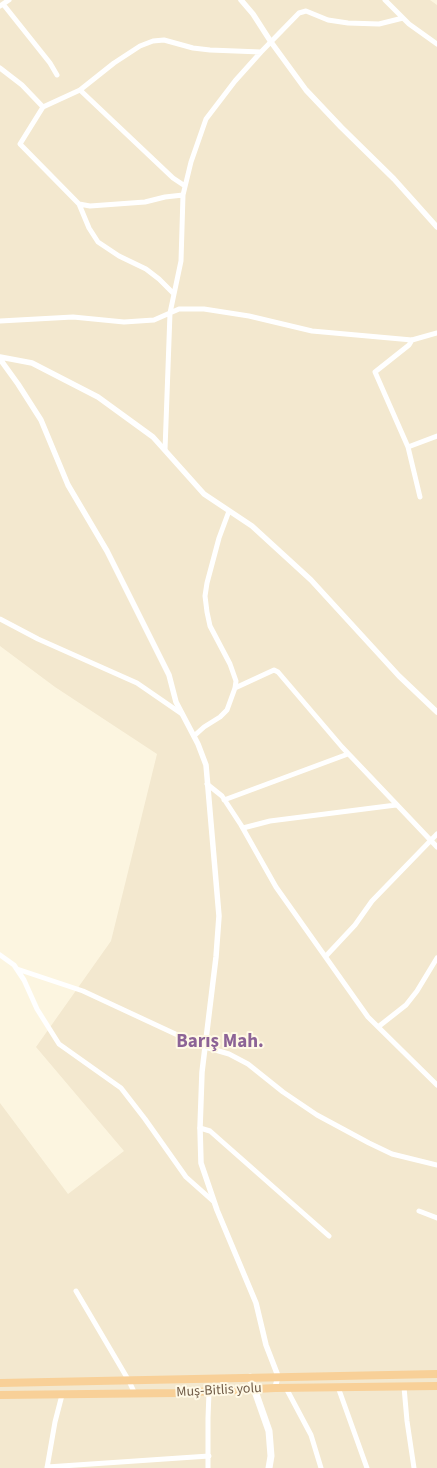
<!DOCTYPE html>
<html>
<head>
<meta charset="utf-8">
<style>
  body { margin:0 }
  canvas { display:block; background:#fcf5e0 }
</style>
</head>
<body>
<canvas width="437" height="1468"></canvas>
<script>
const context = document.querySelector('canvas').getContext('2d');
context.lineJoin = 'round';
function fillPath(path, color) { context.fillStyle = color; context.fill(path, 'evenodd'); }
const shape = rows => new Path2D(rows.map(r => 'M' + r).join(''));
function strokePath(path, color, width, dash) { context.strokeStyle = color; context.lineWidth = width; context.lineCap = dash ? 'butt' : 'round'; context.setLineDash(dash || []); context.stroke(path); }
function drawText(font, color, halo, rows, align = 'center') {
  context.font = font + ' "Source Sans 3",sans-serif'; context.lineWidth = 4; context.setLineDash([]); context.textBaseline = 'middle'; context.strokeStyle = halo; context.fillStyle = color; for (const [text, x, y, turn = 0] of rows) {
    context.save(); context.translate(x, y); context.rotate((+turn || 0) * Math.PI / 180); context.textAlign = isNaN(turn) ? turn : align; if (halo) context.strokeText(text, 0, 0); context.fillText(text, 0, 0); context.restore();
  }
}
fillPath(shape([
  [0,0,430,0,437,5,437,1468,0,1468,0,1103,68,1194,124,1151,36,1047,111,941,157,754,55,687,0,646]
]), '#f3e8cf');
strokePath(shape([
  [385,0,409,24,437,44],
  [3,4,50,63,57,75],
  [0,6,9,0],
  [0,68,22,85,43,107],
  [80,90,173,178,185,186],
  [79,204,90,206,145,202,165,197,183,195],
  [173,293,159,279,146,269,119,256,98,242,89,228,79,204,20,144,43,107,80,90,114,63,140,46,153,41,164,40,193,48,210,50,261,52],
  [0,321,73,317,124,322,154,320,179,309,204,309,249,316,312,331,412,340,437,333],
  [412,340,409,345,375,372,408,447,420,497],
  [408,447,437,436],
  [165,450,170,313,181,261,183,195,191,162,206,119,235,81,261,52,299,13,306,11,328,20,348,23,379,24,403,18],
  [0,619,38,639,137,683,182,714],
  [235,688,274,670,278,672,342,747,437,847],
  [194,736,204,727,220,717,227,710,235,688,236,681,230,664,210,626,207,612,205,596,207,583,219,538,229,511],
  [207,784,222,796,241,825,276,887,368,1017,437,1085],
  [224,800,348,754],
  [243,828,270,821,396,805],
  [0,955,14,965,24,980,37,1009,59,1044,121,1088,145,1119,186,1177,213,1201],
  [326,956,355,925,372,901,437,834],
  [17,969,83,991,184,1038,205,1047,229,1054,248,1064,283,1092,317,1115,369,1143,392,1154,437,1165],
  [378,1027,406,1005,417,991,437,958],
  [200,1128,210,1131,329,1236],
  [419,1211,437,1218],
  [76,1291,129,1381,135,1394],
  [338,1387,367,1468],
  [404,1387,407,1421,414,1468],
  [286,1388,311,1435,321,1468],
  [47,1467,209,1456],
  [47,1468,55,1422,62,1395],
  [208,1468,208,1418,209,1392]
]), '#fff', 5);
strokePath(shape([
  [241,0,253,14,271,42,306,90,341,127,394,179,437,227],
  [0,357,32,363,98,397,153,437,204,494,252,526,311,580,399,676,437,712],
  [0,359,18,384,41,420,68,485,107,551,169,675,176,702,198,744,206,765,219,916,216,957,202,1072,200,1128,201,1163,217,1210,256,1303,266,1345,278,1376,275,1388]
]), '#fff', 5.5);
strokePath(shape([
  [250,1377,269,1431,271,1456,269,1468]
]), '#fff', 7);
strokePath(shape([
  [0,1383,437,1374],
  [0,1395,175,1393,275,1388,437,1386]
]), '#f8d098', 8);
drawText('14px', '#725d48', '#fff9e6', [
  ["Muş-Bitlis yolu",219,1391,-3]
]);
drawText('bold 19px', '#8c6396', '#fff9e6', [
  ["Barış Mah.",220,1043]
]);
</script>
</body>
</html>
